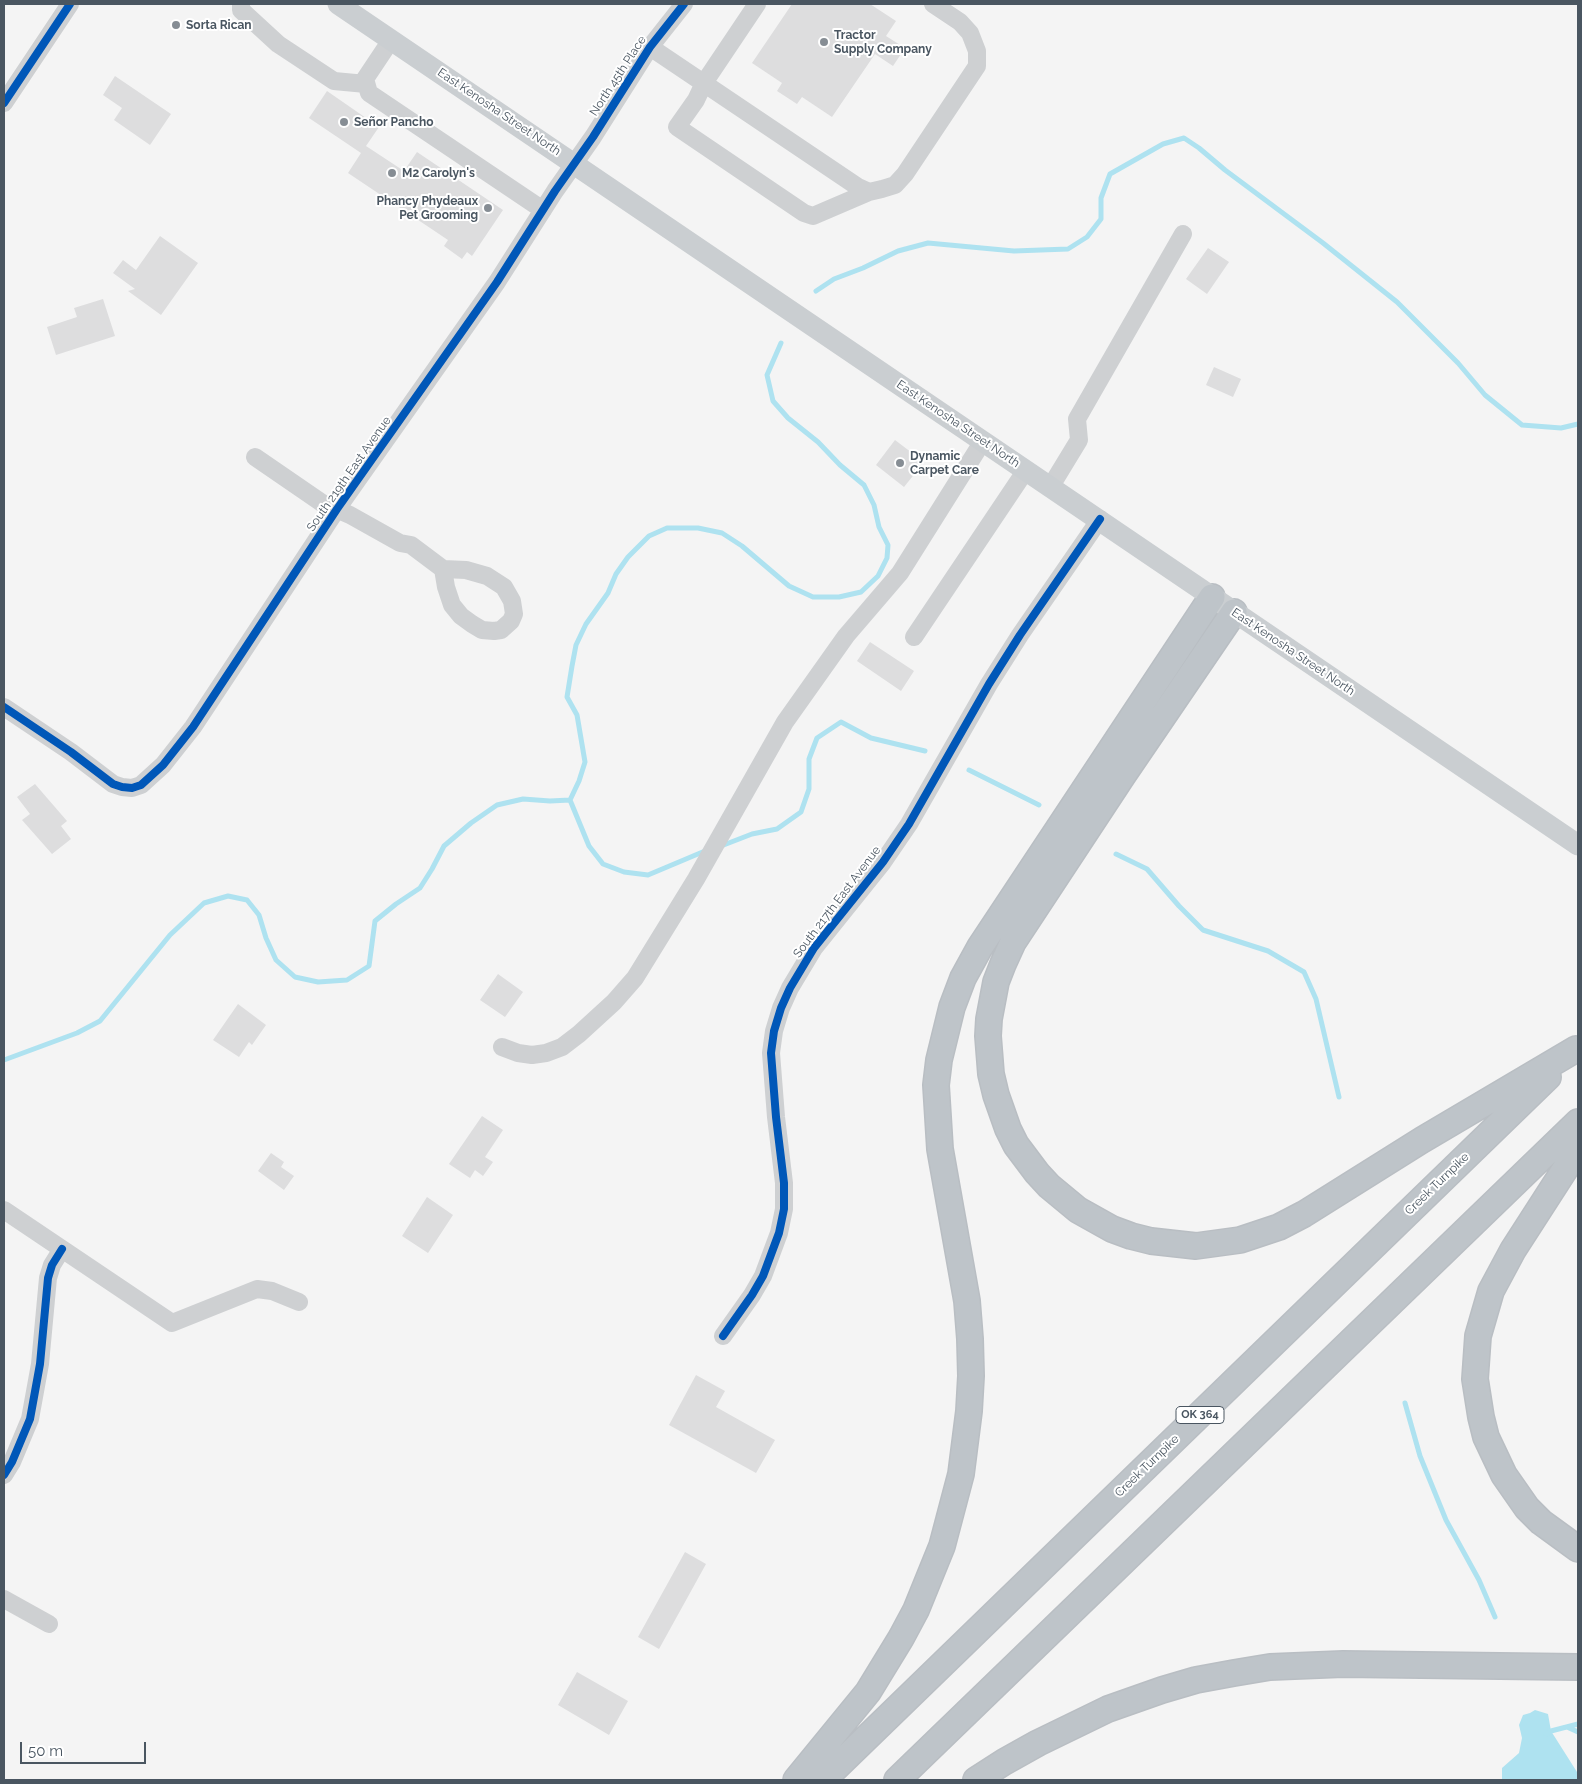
<!DOCTYPE html>
<html>
<head>
<meta charset="utf-8">
<style>
  body { margin:0 }
  #map { position:relative; width:1582px; height:1784px; overflow:hidden; background:#f4f4f4; font-family:Raleway,sans-serif }
  canvas { display:block }
  .frame { position:absolute; inset:0; border:5px solid #4a5661; pointer-events:none }
  .scale { position:absolute; left:20px; top:1742px; width:126px; height:22px; box-sizing:border-box; border:2px solid #4a5661; border-top:0; padding-left:6px; font-size:15px; line-height:18px; white-space:nowrap; color:#4a5661; -webkit-text-stroke:4px #fff; paint-order:stroke }
</style>
</head>
<body>
<div id="map">
<canvas width="1582" height="1784"></canvas>
<div class="frame"></div>
<div class="scale">50 m</div>
</div>
<script>
const context = document.querySelector('canvas').getContext('2d');
context.lineJoin = 'round';
function fillPath(path, color) { context.fillStyle = color; context.fill(path, 'evenodd'); }
const shape = rows => new Path2D(rows.map(r => 'M' + r).join(''));
function strokePath(path, color, width, dash) { context.strokeStyle = color; context.lineWidth = width; context.lineCap = dash ? 'butt' : 'round'; context.setLineDash(dash || []); context.stroke(path); }
function drawText(font, color, halo, rows, align = 'center') {
  context.font = font + ' Raleway,sans-serif'; context.lineWidth = 4; context.setLineDash([]); context.textBaseline = 'middle'; context.strokeStyle = halo; context.fillStyle = color; for (const [text, x, y, turn = 0] of rows) {
    context.save(); context.translate(x, y); context.rotate((+turn || 0) * Math.PI / 180); context.textAlign = isNaN(turn) ? turn : align; if (halo) context.strokeText(text, 0, 0); context.fillText(text, 0, 0); context.restore();
  }
}
fillPath(shape([
  [1535,1710,1548,1714,1551,1731,1577,1772,1578,1780,1502,1780,1502,1768,1519,1753,1522,1738,1519,1725,1523,1715,1530,1713]
]), '#aee2f0');
strokePath(shape([
  [816,291,834,279,863,268,898,251,928,243,1014,251,1068,249,1087,237,1101,219,1101,198,1110,174,1163,144,1184,138,1199,148,1225,170,1323,243,1397,302,1458,363,1485,395,1522,425,1561,428,1578,424],
  [969,770,1039,805],
  [721,846,752,834,777,829,801,812,809,789,809,759,817,738,841,722,871,738,925,751],
  [705,851,648,875,624,872,603,864,589,846,570,800,579,781,585,762,577,715,567,697,572,666,576,645,586,624,608,593,616,574,628,557,649,536,667,528,698,528,722,533,742,546,789,586,813,597,839,597,861,592,878,576,887,558,888,545,879,527,874,505,864,485,840,465,818,442,788,418,773,401,767,375,781,343],
  [1116,854,1147,869,1179,906,1203,930,1268,951,1304,972,1316,999,1339,1097],
  [4,1060,77,1033,100,1021,170,935,204,903,228,896,247,900,259,915,266,938,276,960,295,977,318,982,347,980,369,966,375,921,396,904,420,888,432,869,444,846,471,823,497,805,523,799,550,801,570,800],
  [1405,1403,1420,1456,1446,1520,1479,1580,1495,1617],
  [1567,1727,1578,1732],
  [1546,1734,1551,1731,1578,1724]
]), '#aee2f0', 5);
fillPath(shape([
  [792,4,870,4,896,21,886,36,905,48,893,66,875,54,832,117,802,97,797,104,777,91,782,83,752,63],
  [115,76,171,114,150,145,114,120,122,108,103,95],
  [327,91,379,127,366,146,404,171,417,152,503,210,472,256,467,252,462,259,444,246,448,240,348,173,361,153,309,118],
  [160,236,198,263,161,315,128,291,135,289,113,273,123,260,136,270],
  [1208,248,1229,262,1207,294,1186,279],
  [103,299,115,336,56,355,47,327,77,317,74,308],
  [1214,367,1241,379,1233,397,1206,385],
  [895,440,924,462,904,487,876,465],
  [870,642,914,671,901,691,857,661],
  [35,784,67,821,61,826,71,839,52,854,22,820,30,814,17,797],
  [498,974,523,992,505,1017,480,1000],
  [238,1004,266,1025,252,1045,249,1042,239,1057,213,1040],
  [482,1116,503,1130,485,1157,493,1162,483,1176,475,1170,470,1178,449,1164],
  [271,1153,284,1162,281,1167,294,1176,284,1190,258,1171],
  [427,1197,453,1215,428,1253,402,1236],
  [696,1375,725,1391,716,1407,775,1440,756,1473,669,1425],
  [685,1552,706,1564,659,1649,638,1637],
  [577,1672,628,1701,609,1735,558,1705]
]), '#ddddde');
const highway = shape([
  [1234,612,1123,775,1013,942,1003,964,996,982,989,1019,988,1036,991,1074,996,1095,1008,1129,1016,1145,1037,1173,1049,1186,1078,1210,1112,1229,1131,1236,1151,1241,1196,1246,1240,1240,1279,1227,1304,1214,1422,1140,1576,1049],
  [1578,1149,1513,1250,1491,1291,1478,1336,1475,1379,1481,1417,1486,1437,1504,1475,1527,1508,1541,1522,1578,1549],
  [796,1780,868,1692,901,1638,916,1610,942,1546,961,1474,969,1411,971,1376,970,1339,967,1301,940,1149,936,1085,939,1060,952,1007,963,978,980,947,1212,597],
  [823,1780,1548,1077],
  [897,1780,1578,1122],
  [976,1780,1004,1762,1038,1743,1108,1709,1162,1690,1196,1680,1234,1673,1270,1667,1343,1664,1578,1667]
]);
strokePath(highway, '#b9bec3', 28);
strokePath(shape([
  [241,4,241,10,278,44,334,81,366,84],
  [757,4,704,83,696,100,677,127,804,213,813,216,869,192],
  [391,40,365,79,369,93,543,210],
  [650,47,858,187,869,192,882,189,895,185,905,174,977,66,977,51,970,33,960,22,933,4],
  [4,103,70,4],
  [255,457,322,503,350,515,400,543,411,545,443,569,446,587,452,605,461,616,472,624,482,630,494,631,501,630,511,621,514,614,512,601,504,587,487,576,466,570,443,569],
  [1051,486,1079,440,1077,419,1183,234],
  [914,637,1026,470],
  [4,707,71,752,113,784,122,787,132,788,141,785,163,765,193,727,337,509,497,282,555,191,593,137,650,47,684,4],
  [502,1047,518,1053,532,1055,546,1053,562,1047,579,1034,614,1002,635,978,696,879,785,722,846,636,900,573,983,441],
  [4,1210,172,1323,257,1289,272,1291,299,1302],
  [723,1336,752,1295,763,1276,779,1233,784,1209,784,1183,776,1117,771,1053,774,1031,781,1008,790,988,814,948,883,862,909,824,989,684,1020,635,1100,519],
  [4,1475,12,1462,30,1419,40,1364,48,1278,52,1265,62,1249],
  [4,1599,49,1624]
]), '#ced0d2', 18);
strokePath(shape([
  [338,4,1578,845]
]), '#caced1', 21);
strokePath(highway, '#bec4c9', 25);
strokePath(shape([
  [4,103,70,4],
  [4,707,71,752,113,784,122,787,132,788,141,785,163,765,193,727,337,509,497,282,555,191,593,137,650,47,684,4],
  [723,1336,752,1295,763,1276,779,1233,784,1209,784,1183,776,1117,771,1053,774,1031,781,1008,790,988,814,948,883,862,909,824,989,684,1020,635,1100,519],
  [4,1475,12,1462,30,1419,40,1364,48,1278,52,1265,62,1249]
]), '#0057b8', 8);
for (const [x, y, r, color] of [
  [176,25,5,"#868d94"],
  [824,42,5,"#868d94"],
  [344,122,5,"#868d94"],
  [392,173,5,"#868d94"],
  [488,208,5,"#868d94"],
  [900,463,5,"#868d94"]
]) { const dot = new Path2D(); dot.arc(x, y, r, 0, 2 * Math.PI); context.fillStyle = color; context.fill(dot); strokePath(dot, '#fff', 2); }
for (const [x, y, w] of [
  [1200,1415,48]
]) { const box = new Path2D(); box.roundRect(x - w / 2, y - 8.5, w, 17, 4); context.fillStyle = '#fff'; context.fill(box); strokePath(box, '#4a5661', 1); }
drawText('bold 11px', '#4a5661', null, [
  ["OK 364",1200,1415]
]);
drawText('bold 12px', '#4a5661', '#fff', [
  ["Sorta Rican",186,25],
  ["Tractor",834,35],
  ["Supply Company",834,49],
  ["Señor Pancho",354,122],
  ["M2 Carolyn's",402,173],
  ["Phancy Phydeaux",478,201,"right"],
  ["Pet Grooming",478,215,"right"],
  ["Dynamic",910,456],
  ["Carpet Care",910,470]
], 'left');
drawText('12px', '#4a5661', '#fff', [
  ["North 45th Place",618,76,-57],
  ["East Kenosha Street North",499,112,34],
  ["East Kenosha Street North",958,424,34],
  ["South 219th East Avenue",349,474,-55],
  ["East Kenosha Street North",1293,652,34],
  ["South 217th East Avenue",837,902,-53],
  ["Creek Turnpike",1437,1184,-44],
  ["Creek Turnpike",1147,1466,-44]
]);
</script>
</body>
</html>
